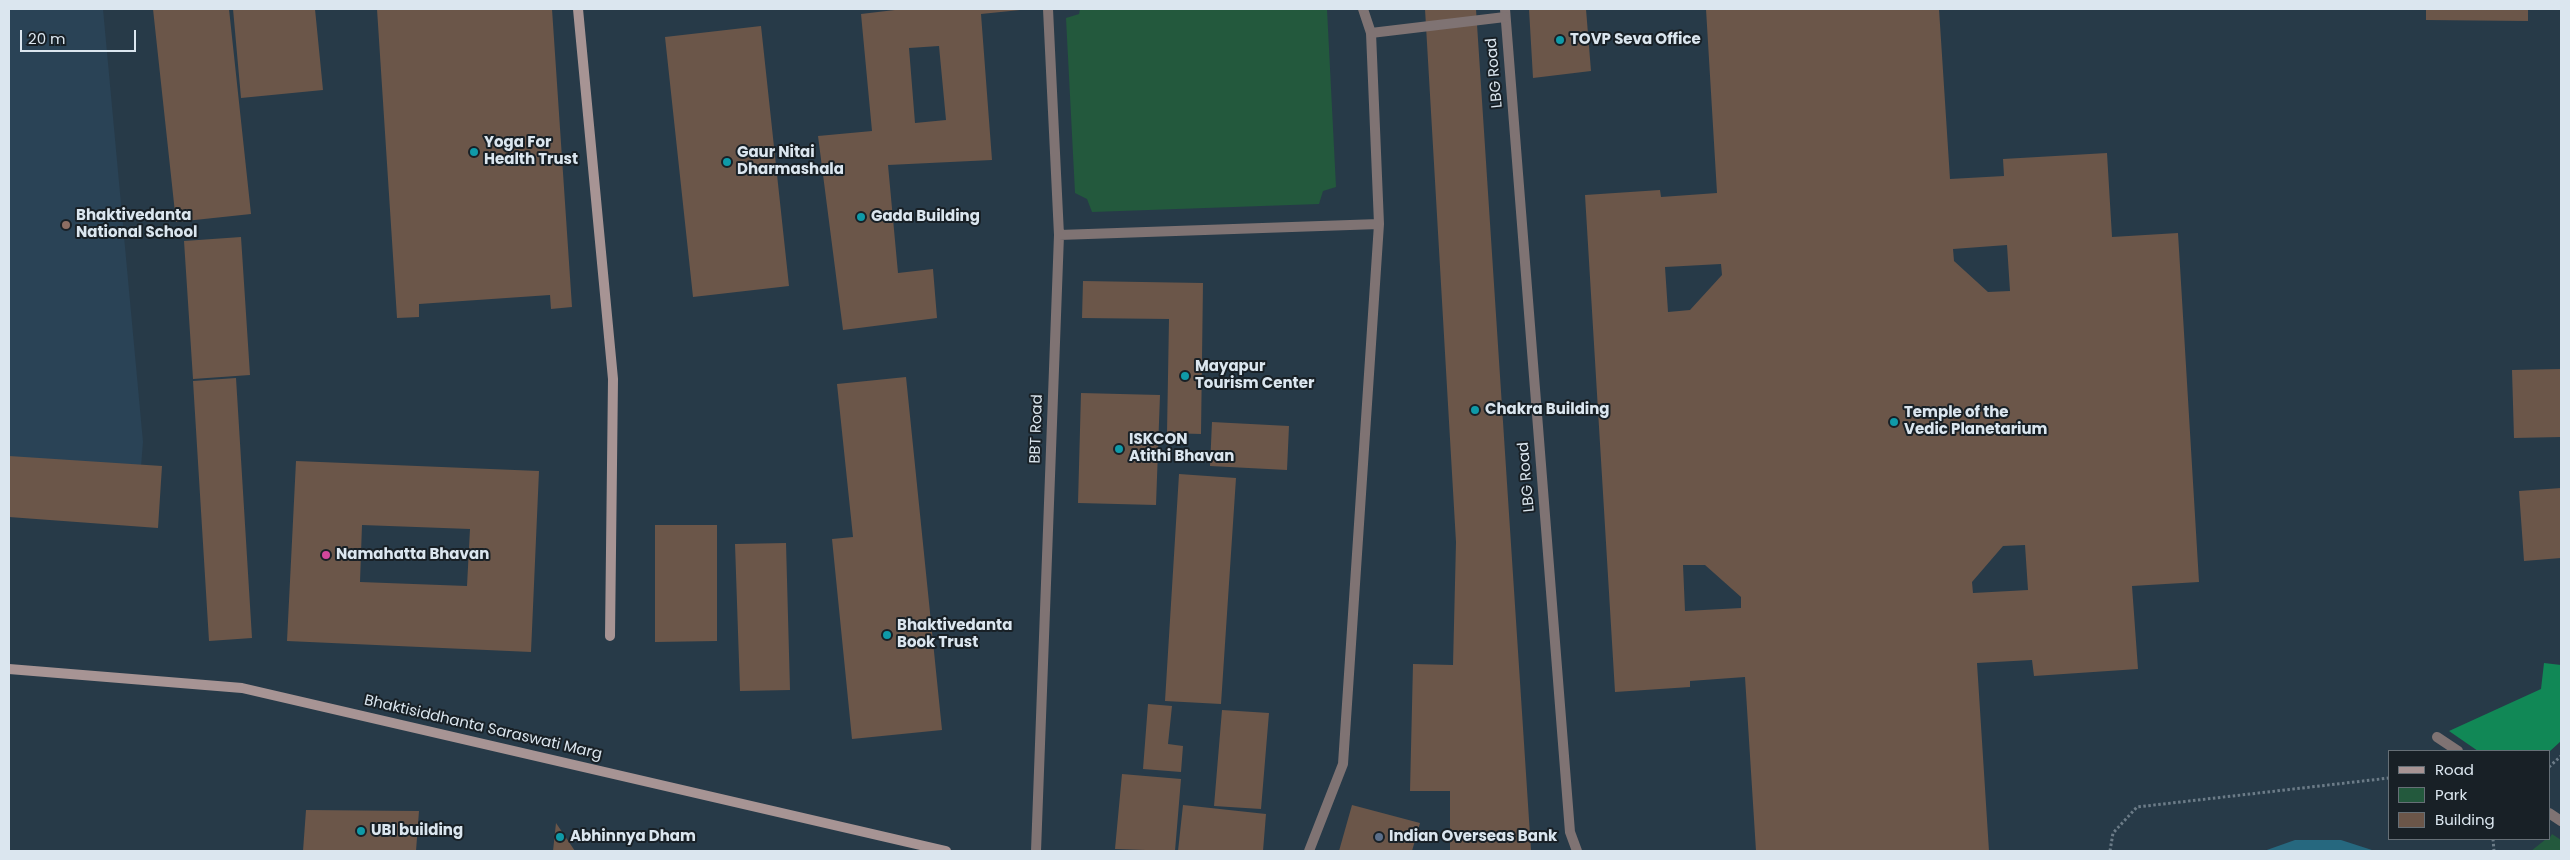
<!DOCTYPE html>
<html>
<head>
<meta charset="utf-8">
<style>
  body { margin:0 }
  #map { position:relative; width:2570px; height:860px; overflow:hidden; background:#273a48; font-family:Poppins,sans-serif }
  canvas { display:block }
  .frame { position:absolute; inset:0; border:10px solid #dbe6ef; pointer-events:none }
  .legend { position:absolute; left:2388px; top:750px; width:162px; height:90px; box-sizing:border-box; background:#182026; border:1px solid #666f76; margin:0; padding:6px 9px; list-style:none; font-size:15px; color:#dbe6ef }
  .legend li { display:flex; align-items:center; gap:10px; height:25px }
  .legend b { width:25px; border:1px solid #666f76 }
  .scale { position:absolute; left:20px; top:30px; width:116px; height:22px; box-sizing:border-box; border:2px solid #dbe6ef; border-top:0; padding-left:6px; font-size:15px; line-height:18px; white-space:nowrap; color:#dbe6ef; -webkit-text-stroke:4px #182026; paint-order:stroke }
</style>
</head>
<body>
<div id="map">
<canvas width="2570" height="860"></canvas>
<div class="frame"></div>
<ul class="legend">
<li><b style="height:6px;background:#a79494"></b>Road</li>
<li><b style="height:14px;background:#23593d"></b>Park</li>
<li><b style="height:14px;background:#6b5649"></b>Building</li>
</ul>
<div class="scale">20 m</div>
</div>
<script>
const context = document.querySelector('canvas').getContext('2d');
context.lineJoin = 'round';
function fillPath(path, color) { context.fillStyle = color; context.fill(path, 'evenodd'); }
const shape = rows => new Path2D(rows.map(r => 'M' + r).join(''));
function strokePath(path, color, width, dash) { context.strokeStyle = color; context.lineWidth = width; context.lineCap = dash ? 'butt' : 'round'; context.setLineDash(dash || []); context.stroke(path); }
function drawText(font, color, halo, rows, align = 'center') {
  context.font = font + ' Poppins,sans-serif'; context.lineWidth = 4; context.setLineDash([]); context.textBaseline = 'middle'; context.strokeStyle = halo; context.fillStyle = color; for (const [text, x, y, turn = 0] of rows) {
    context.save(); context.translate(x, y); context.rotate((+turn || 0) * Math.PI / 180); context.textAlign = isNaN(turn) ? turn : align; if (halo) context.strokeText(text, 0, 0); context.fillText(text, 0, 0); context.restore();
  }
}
fillPath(shape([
  [9,9,103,9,143,442,138,504,9,495]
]), '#2a4356');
fillPath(shape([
  [1080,9,1327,9,1336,187,1323,191,1319,204,1092,212,1087,199,1075,193,1066,18,1079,14],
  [2552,834,2561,840,2561,851,2531,851,2546,839,2549,839]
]), '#23593d');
fillPath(shape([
  [2544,663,2561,665,2561,741,2549,752,2478,751,2449,731,2541,689]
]), '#118856');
fillPath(shape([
  [2295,840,2341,840,2375,851,2264,851]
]), '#26687f');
fillPath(shape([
  [153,9,229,9,251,214,176,222],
  [233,9,315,9,323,90,241,98],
  [377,9,552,9,572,307,551,309,550,295,419,304,419,317,397,318],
  [903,9,1020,10,981,14,992,160,888,165,898,273,933,269,937,318,843,330,818,136,872,131,861,14],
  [939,46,946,120,915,123,909,48],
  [1425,9,1476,9,1531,850,1450,851,1450,791,1410,791,1413,664,1453,665,1456,542],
  [1529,9,1586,9,1591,71,1533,78],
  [1706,9,1939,9,1950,179,2004,176,2003,159,2107,153,2112,237,2178,233,2199,582,2132,586,2138,669,2034,676,2032,660,1977,663,1989,851,1756,851,1745,677,1690,681,1690,687,1615,692,1585,195,1660,190,1661,197,1717,193],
  [2007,245,2010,291,1988,292,1954,261,1953,249],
  [1721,264,1722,275,1690,310,1668,312,1665,267],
  [2025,545,2028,590,1973,593,1972,582,2003,546],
  [1683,565,1705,565,1741,597,1741,608,1685,611],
  [2426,9,2528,9,2528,21,2426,20],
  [761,26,789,286,693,297,665,37],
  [241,237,250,375,193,379,184,241],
  [1083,281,1203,283,1201,434,1167,433,1169,319,1082,318],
  [2561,369,2561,437,2514,438,2512,370],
  [906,377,942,730,852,739,832,539,853,537,837,384],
  [236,378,252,638,209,641,193,381],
  [1081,393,1160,395,1156,505,1078,503],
  [1212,422,1289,426,1287,470,1210,466],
  [9,456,162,466,158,528,9,517],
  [296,461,539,471,531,652,287,641],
  [362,525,470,529,467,586,360,582],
  [1179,474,1236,478,1221,704,1165,701],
  [2561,488,2561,558,2524,561,2519,491],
  [655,525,717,525,717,641,655,642],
  [786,543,790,690,740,691,735,544],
  [1148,704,1172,706,1168,744,1183,746,1181,772,1143,769],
  [1222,710,1269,713,1261,809,1214,806],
  [1122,774,1181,779,1175,851,1115,849],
  [1183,805,1266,814,1263,851,1178,851],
  [1352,805,1420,823,1412,851,1339,851],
  [306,810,419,811,416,851,303,851],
  [556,823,575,851,553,851]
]), '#6b5649');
strokePath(shape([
  [2549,767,2561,756],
  [2493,839,2494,851],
  [2110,851,2113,833,2137,807,2389,778]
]), '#6c7c88', 3, [2.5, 2.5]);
strokePath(shape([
  [1505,9,1570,832,1577,851],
  [1059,235,1379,224],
  [2437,737,2458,751],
  [2549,813,2561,821],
  [1036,851,1059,235,1048,9],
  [1309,851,1343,764,1379,224,1371,33,1363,9]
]), '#7f7373', 10);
strokePath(shape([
  [1371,33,1505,17]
]), '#7f7373', 10);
strokePath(shape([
  [578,9,613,379,610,636],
  [9,669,242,688,946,851]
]), '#a79494', 10);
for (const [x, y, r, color] of [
  [1560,40,5,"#0f9aa8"],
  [474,152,5,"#0f9aa8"],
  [727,162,5,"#0f9aa8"],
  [861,217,5,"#0f9aa8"],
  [66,225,5,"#8d6e63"],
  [1185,376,5,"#0f9aa8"],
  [1475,410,5,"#0f9aa8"],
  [1894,422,5,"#0f9aa8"],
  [1119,449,5,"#0f9aa8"],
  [326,555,5,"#d1479c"],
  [887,635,5,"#0f9aa8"],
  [361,831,5,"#0f9aa8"],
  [560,837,5,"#0f9aa8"],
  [1379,837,5,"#5c6f8a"]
]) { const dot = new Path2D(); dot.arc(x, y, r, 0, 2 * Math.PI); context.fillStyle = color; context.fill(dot); strokePath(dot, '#182026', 2); }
drawText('bold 15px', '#dbe6ef', '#182026', [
  ["TOVP Seva Office",1570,40],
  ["Yoga For",484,143],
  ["Health Trust",484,160],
  ["Gaur Nitai",737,153],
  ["Dharmashala",737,170],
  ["Bhaktivedanta",76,216],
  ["National School",76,233],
  ["Gada Building",871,217],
  ["Mayapur",1195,367],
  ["Tourism Center",1195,384],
  ["Chakra Building",1485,410],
  ["Temple of the",1904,413],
  ["Vedic Planetarium",1904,430],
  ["ISKCON",1129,440],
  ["Atithi Bhavan",1129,457],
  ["Namahatta Bhavan",336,555],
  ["Bhaktivedanta",897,626],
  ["Book Trust",897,643],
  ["UBI building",371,831],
  ["Abhinnya Dham",570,837],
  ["Indian Overseas Bank",1389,837]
], 'left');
drawText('15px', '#dbe6ef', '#182026', [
  ["LBG Road",1495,73,-95],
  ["BBT Road",1037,429,-88],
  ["LBG Road",1527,477,-95],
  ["Bhaktisiddhanta Saraswati Marg",483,728,13]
]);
</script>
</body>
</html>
